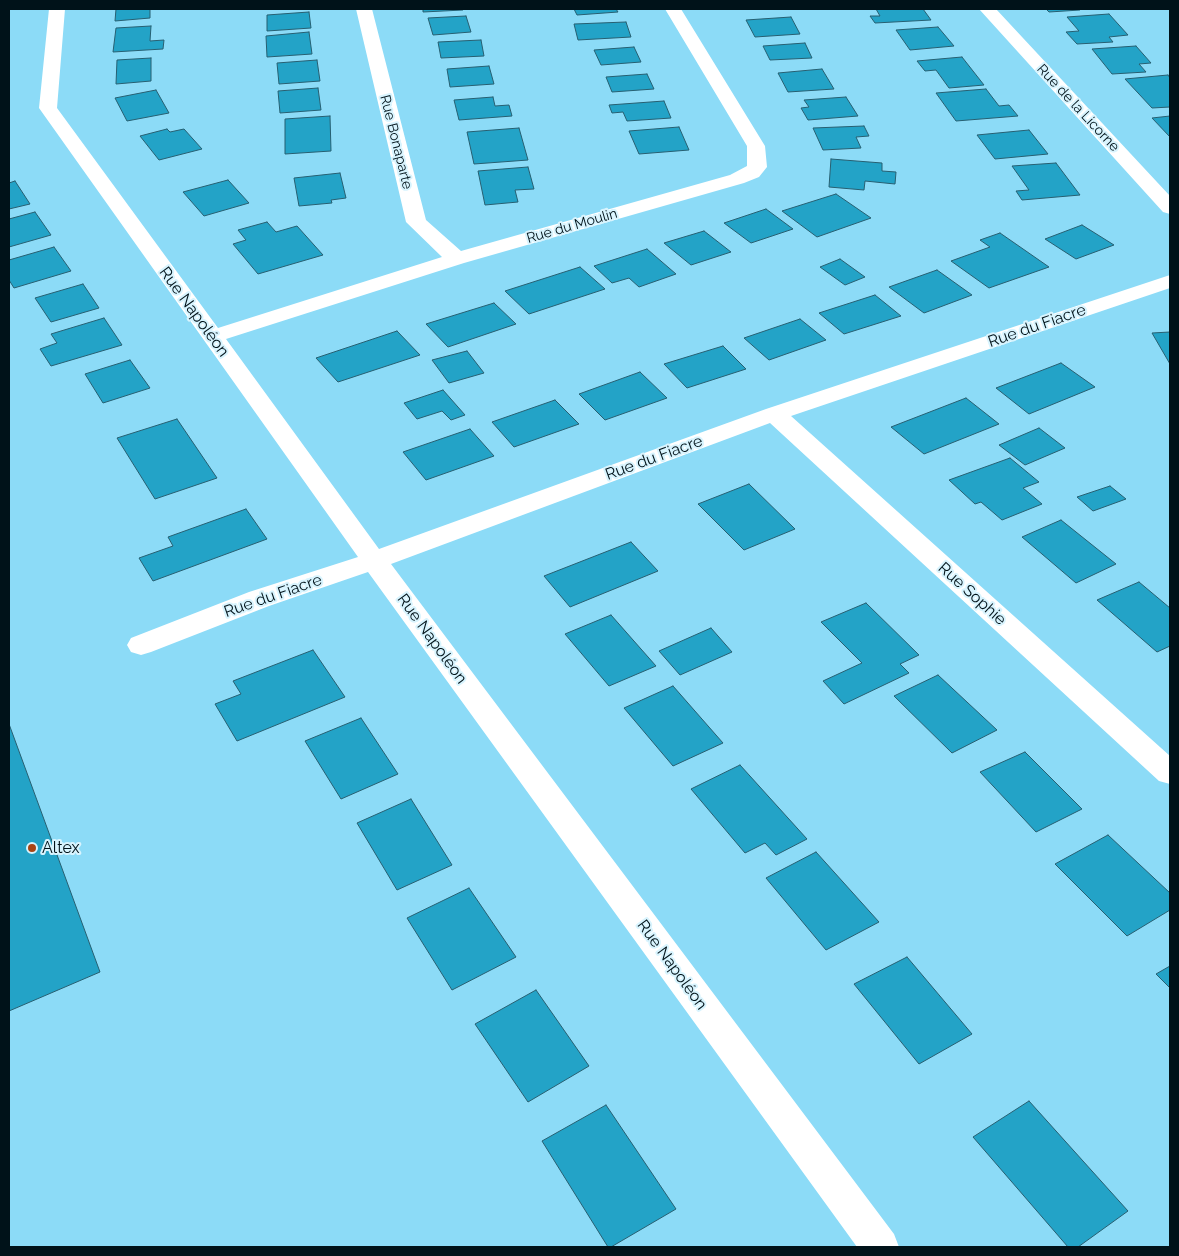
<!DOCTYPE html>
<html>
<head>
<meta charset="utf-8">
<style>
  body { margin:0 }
  #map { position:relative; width:1179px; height:1256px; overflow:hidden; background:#8cdbf7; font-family:Raleway,sans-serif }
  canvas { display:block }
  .frame { position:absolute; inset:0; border:10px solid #001219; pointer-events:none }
</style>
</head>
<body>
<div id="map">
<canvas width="1179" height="1256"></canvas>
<div class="frame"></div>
</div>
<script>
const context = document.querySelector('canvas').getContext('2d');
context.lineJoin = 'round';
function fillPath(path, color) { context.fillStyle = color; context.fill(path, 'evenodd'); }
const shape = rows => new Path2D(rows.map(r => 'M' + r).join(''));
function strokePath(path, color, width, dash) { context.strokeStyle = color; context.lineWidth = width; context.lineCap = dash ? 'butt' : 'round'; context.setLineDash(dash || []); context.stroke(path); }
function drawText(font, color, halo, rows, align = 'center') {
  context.font = font + ' Raleway,sans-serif'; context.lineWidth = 4; context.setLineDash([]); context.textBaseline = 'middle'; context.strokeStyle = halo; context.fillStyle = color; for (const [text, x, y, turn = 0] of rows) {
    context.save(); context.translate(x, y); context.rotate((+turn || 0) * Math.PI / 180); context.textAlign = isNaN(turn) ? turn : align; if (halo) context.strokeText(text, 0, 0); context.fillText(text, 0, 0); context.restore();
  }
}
const building = shape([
  [116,9,150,9,150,18,115,21,116,9],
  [423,9,463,9,463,10,423,12,423,9],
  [574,9,616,9,618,12,577,15,574,9],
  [876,9,923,9,931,20,875,23,870,16,880,16,876,9],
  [1046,9,1080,9,1080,10,1049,12,1046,9],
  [309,12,311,28,267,31,267,15,309,12],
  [1109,14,1128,35,1109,37,1113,42,1077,44,1066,32,1079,31,1067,17,1109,14],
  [466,16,471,32,433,35,428,18,466,16],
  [791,17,800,34,755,37,746,20,791,17],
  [626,22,631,37,578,40,574,24,626,22],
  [151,26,150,41,164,40,163,49,113,52,116,28,151,26],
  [938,27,954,46,910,50,896,30,938,27],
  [309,32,312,54,267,57,266,36,309,32],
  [481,40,484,56,441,58,438,42,481,40],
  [805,43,812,58,770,60,763,46,805,43],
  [1136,46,1151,63,1139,64,1146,72,1112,74,1092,49,1136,46],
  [634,47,641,62,601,65,594,50,634,47],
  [962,57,984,85,949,88,936,70,925,71,917,61,962,57],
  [151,58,151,81,116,84,117,60,151,58],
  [317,60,320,81,279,84,277,63,317,60],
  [489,66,494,84,450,87,447,69,489,66],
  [822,69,834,89,788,92,778,73,822,69],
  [647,74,654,89,612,92,606,77,647,74],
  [1168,75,1170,78,1170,107,1152,108,1125,79,1168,75],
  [318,88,321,110,280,113,278,91,318,88],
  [986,89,999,106,1009,105,1018,116,956,121,936,93,986,89],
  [156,90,169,113,127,121,115,98,156,90],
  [493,97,495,106,509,105,512,116,459,120,454,100,493,97],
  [846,97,858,116,808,120,801,108,809,107,804,100,846,97],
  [664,101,671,118,627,121,623,112,612,113,609,105,664,101],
  [330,116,331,151,285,154,285,119,330,116],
  [1170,116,1170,137,1152,118,1170,116],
  [864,126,869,136,856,137,861,148,823,150,813,128,864,126],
  [679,127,689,150,639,154,629,131,679,127],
  [519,128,528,160,474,164,467,132,519,128],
  [167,129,170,132,184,129,202,149,159,160,140,136,167,129],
  [1029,130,1048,154,995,159,977,135,1029,130],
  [831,159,882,163,882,171,896,172,895,184,865,181,864,190,829,187,831,159],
  [1056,163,1080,195,1022,200,1016,191,1029,190,1012,166,1056,163],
  [528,167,534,189,515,190,518,202,485,205,478,171,528,167],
  [340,173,346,198,331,200,332,203,299,206,294,178,340,173],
  [228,180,249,203,204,216,183,192,228,180],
  [15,181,30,204,9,209,9,183,15,181],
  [836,194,871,218,817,237,782,211,836,194],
  [766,209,793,229,751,243,724,223,766,209],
  [35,212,51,235,9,247,9,219,35,212],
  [267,222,276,232,297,226,323,255,258,274,233,244,246,240,238,230,267,222],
  [1082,225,1114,245,1076,259,1045,239,1082,225],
  [704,231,731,252,691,265,664,243,704,231],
  [1000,233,1049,267,989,288,951,261,990,247,980,240,1000,233],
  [54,247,71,271,14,288,9,280,9,260,54,247],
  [647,249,676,274,639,287,629,278,612,283,594,266,647,249],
  [840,259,865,277,845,285,820,267,840,259],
  [580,267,605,289,529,314,505,291,580,267],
  [937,270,972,295,924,313,889,287,937,270],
  [83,284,99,308,51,322,35,298,83,284],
  [875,295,901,316,844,334,819,313,875,295],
  [494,303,516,324,448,347,426,324,494,303],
  [104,318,122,345,51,366,40,349,57,343,51,334,104,318],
  [800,319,826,340,769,360,744,338,800,319],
  [397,331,420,355,338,382,316,358,397,331],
  [1170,332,1170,364,1152,333,1170,332],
  [723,346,746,369,687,388,664,364,723,346],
  [467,351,484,373,449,383,432,360,467,351],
  [130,360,150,388,103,403,85,374,130,360],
  [1061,363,1095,387,1029,414,996,388,1061,363],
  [640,372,667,398,605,420,579,394,640,372],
  [443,390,465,415,451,420,442,411,417,419,404,403,443,390],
  [966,398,999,424,924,454,891,427,966,398],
  [555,400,579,424,514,447,492,422,555,400],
  [177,419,217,478,155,499,117,438,177,419],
  [1039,428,1065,448,1025,465,999,445,1039,428],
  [470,429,494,456,426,480,403,452,470,429],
  [1010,458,1039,482,1023,488,1042,504,1002,520,981,502,975,504,949,480,1010,458],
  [749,484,795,529,744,550,698,504,749,484],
  [1110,486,1126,499,1093,511,1077,497,1110,486],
  [246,509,267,539,153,581,139,558,173,546,168,537,246,509],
  [1061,520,1116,564,1076,583,1022,537,1061,520],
  [631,542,658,571,570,607,544,576,631,542],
  [1139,582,1170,608,1170,646,1157,652,1097,600,1139,582],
  [866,603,919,655,900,664,909,673,844,704,823,681,862,663,821,622,866,603],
  [611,615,656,666,609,686,565,634,611,615],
  [711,628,732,652,680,675,659,651,711,628],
  [313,650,345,697,237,741,215,704,241,694,233,681,313,650],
  [938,675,997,730,952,753,894,696,938,675],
  [673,686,723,743,673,766,624,708,673,686],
  [361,718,398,774,341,799,305,741,361,718],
  [9,724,100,972,9,1011,9,724],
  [1025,752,1082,809,1036,832,980,772,1025,752],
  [740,765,807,839,776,855,765,843,745,853,691,789,740,765],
  [411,799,452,865,397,890,357,823,411,799],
  [1108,835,1170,893,1170,910,1127,936,1055,864,1108,835],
  [816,852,879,922,826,950,766,878,816,852],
  [469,888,516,957,452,990,407,918,469,888],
  [907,957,972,1034,919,1064,854,984,907,957],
  [1170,966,1170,988,1156,974,1170,966],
  [536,990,589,1066,528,1102,475,1024,536,990],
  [1029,1101,1128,1211,1078,1247,1068,1247,973,1137,1029,1101],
  [606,1105,676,1209,611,1247,608,1247,542,1141,606,1105]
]);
fillPath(building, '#23a3c7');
strokePath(building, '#275f71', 1);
fillPath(shape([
  [49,9,65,9,57,108,218,328,442,257,406,222,356,9,372,9,426,220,461,251,730,175,747,166,747,146,665,9,681,9,765,146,767,167,759,177,744,183,464,263,226,339,379,549,766,409,1170,275,1170,288,791,416,1170,756,1170,784,1159,781,770,423,391,564,894,1234,899,1247,857,1247,368,572,269,606,151,652,141,655,131,652,127,645,131,638,249,592,358,557,39,108,49,9],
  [979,9,996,9,1170,196,1170,214,1163,212,979,9]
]), '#fff');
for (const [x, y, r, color] of [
  [32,848,5,"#a94413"]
]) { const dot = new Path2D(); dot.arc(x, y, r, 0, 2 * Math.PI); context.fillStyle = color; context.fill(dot); strokePath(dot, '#d8f4fe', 2); }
drawText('14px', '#001219', '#d8f4fe', [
  ["Rue de la Licorne",1078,108,47],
  ["Rue Bonaparte",396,142,76],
  ["Rue du Moulin",572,226,-16]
]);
drawText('16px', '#001219', '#d8f4fe', [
  ["Rue Napoléon",194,312,54],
  ["Rue du Fiacre",1037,326,-19],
  ["Rue du Fiacre",654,458,-20],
  ["Rue Sophie",972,594,42],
  ["Rue du Fiacre",273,596,-19],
  ["Rue Napoléon",432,639,54],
  ["Rue Napoléon",672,965,54]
]);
drawText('16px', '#001219', '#d8f4fe', [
  ["Altex",42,848]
], 'left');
</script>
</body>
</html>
